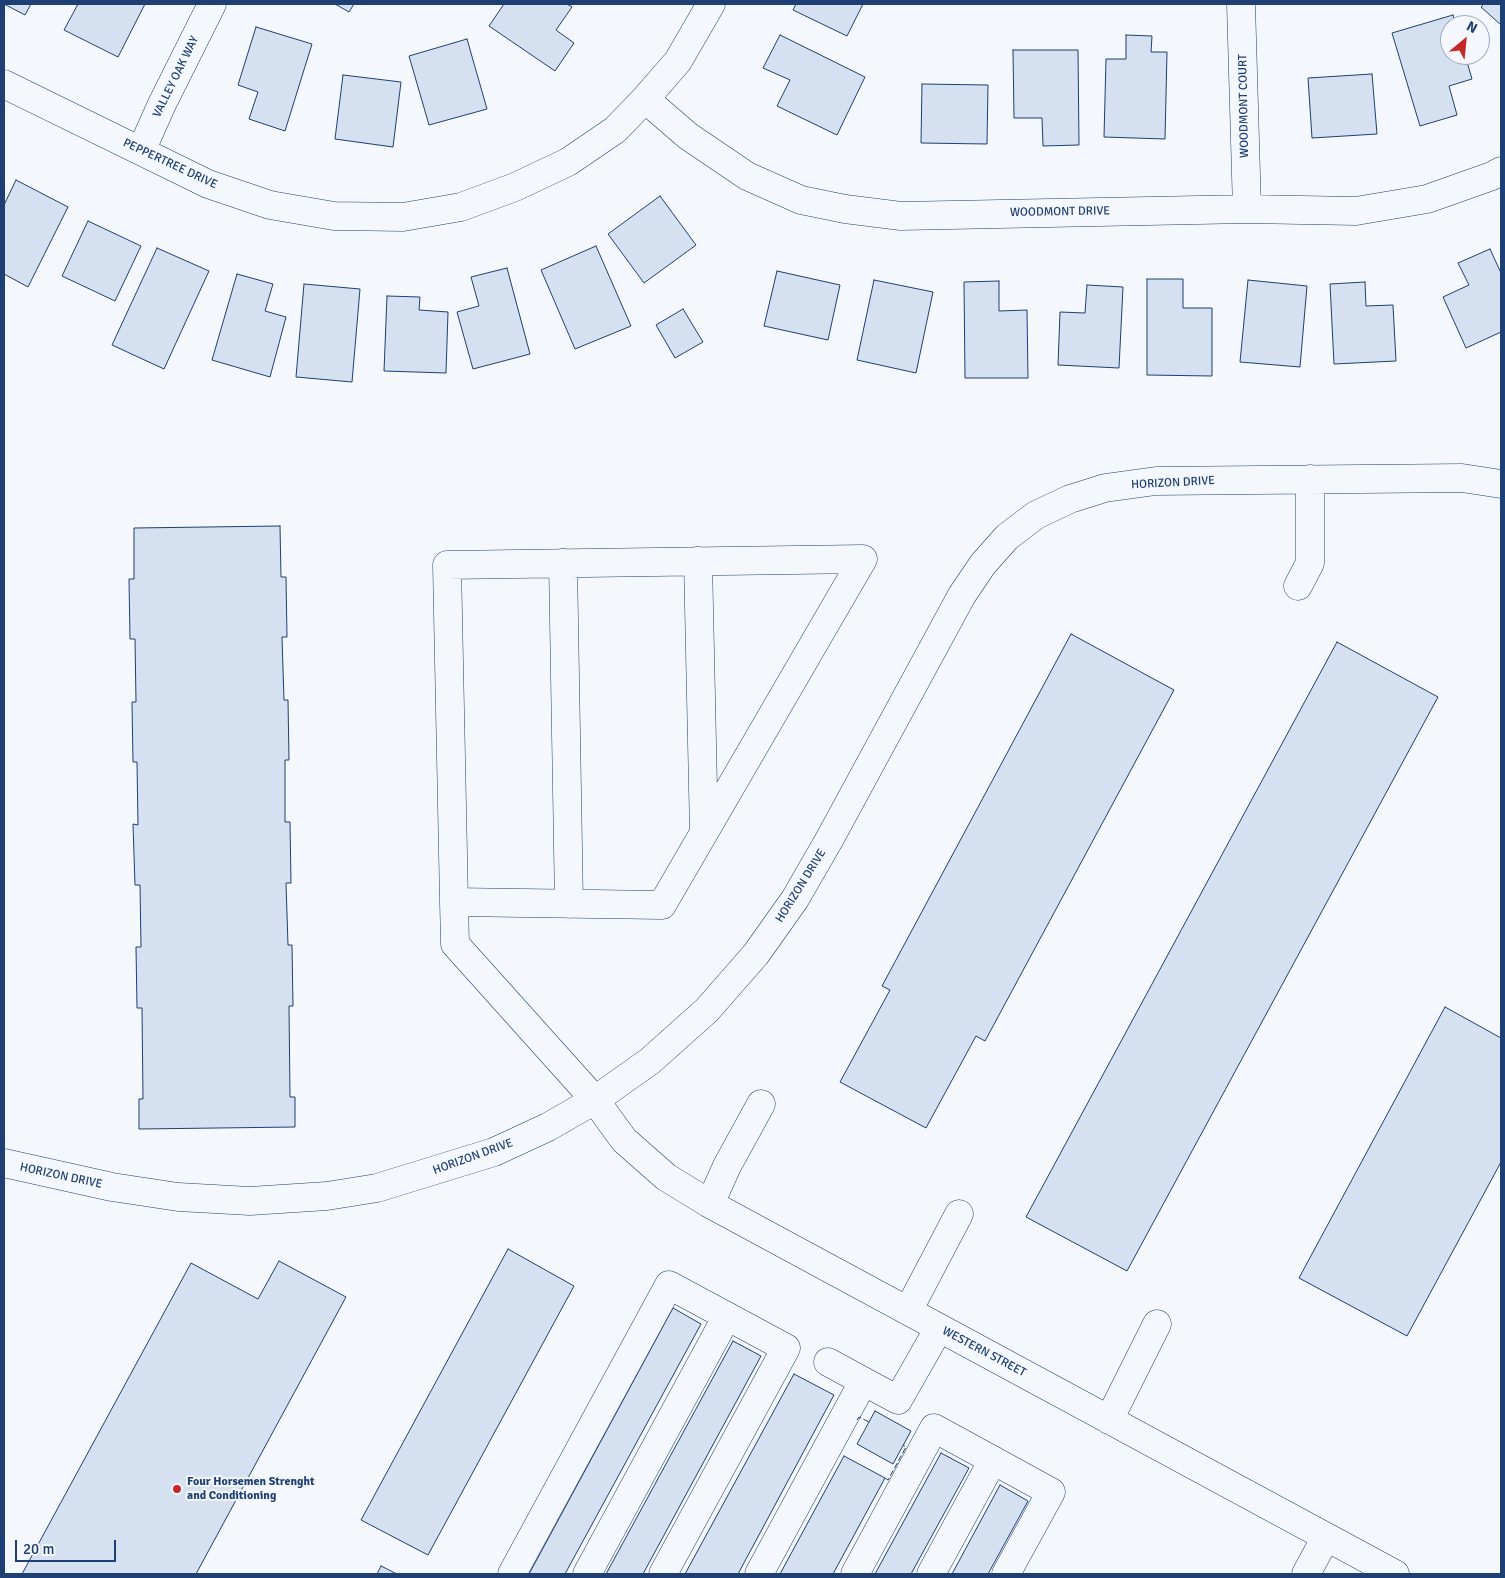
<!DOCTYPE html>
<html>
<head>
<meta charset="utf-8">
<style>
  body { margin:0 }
  #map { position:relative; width:1505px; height:1578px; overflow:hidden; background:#f4f7fb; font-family:Signika,sans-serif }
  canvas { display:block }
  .frame { position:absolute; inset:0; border:5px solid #1d3f73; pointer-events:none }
  .north { position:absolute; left:1440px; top:15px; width:50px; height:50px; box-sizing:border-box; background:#f4f7fb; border:1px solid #9eadc5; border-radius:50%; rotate:28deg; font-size:14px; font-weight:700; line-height:20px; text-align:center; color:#1d3f73 }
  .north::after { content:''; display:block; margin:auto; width:18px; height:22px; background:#c62828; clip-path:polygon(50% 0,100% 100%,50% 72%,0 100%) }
  .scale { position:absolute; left:15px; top:1540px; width:101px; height:22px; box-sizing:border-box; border:2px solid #1d3f73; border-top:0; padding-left:6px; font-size:15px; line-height:18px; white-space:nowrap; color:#1d3f73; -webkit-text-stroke:4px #f4f7fb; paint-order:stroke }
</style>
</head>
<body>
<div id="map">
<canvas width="1505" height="1578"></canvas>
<div class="frame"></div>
<div class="north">N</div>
<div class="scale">20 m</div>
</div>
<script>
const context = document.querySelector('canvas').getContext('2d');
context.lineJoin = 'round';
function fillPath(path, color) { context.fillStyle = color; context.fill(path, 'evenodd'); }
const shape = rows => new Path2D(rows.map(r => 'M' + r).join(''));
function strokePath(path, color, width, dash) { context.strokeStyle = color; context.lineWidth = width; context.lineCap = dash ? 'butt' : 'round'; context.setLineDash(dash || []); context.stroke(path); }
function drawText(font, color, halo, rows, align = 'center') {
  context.font = font + ' Signika,sans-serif'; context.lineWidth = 4; context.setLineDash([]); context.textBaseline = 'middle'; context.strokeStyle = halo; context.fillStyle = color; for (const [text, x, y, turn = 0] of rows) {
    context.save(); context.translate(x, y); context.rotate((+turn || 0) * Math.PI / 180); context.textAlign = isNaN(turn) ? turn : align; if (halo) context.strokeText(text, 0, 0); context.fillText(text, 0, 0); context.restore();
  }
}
const building = shape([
  [4,4,31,4,25,15,4,4],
  [78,4,145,4,118,57,64,30,78,4],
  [335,4,354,4,349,12,335,4],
  [504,4,567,4,572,7,556,30,574,43,555,71,489,26,504,4],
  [796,4,863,4,847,36,793,10,796,4],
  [1484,4,1501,4,1501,25,1481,7,1484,4],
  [1453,15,1456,25,1450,25,1450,55,1465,55,1472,79,1449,86,1457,115,1420,126,1392,33,1453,15],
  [256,27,312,44,285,131,249,119,258,92,238,85,256,27],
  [780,35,865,77,837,135,777,106,790,80,763,68,780,35],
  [1126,35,1152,36,1151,52,1167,52,1165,139,1104,137,1106,59,1126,59,1126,35],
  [467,39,487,109,429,125,409,56,467,39],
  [1013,50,1078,50,1079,145,1043,146,1042,118,1014,118,1013,50],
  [1372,74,1377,134,1312,138,1308,78,1372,74],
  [343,75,401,82,393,147,335,139,343,75],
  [922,84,988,85,987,144,921,143,922,84],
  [16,180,68,207,28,287,4,274,4,205,16,180],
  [660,196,696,245,644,283,608,234,660,196],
  [88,221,141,246,115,301,62,276,88,221],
  [596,246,631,326,575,349,541,270,596,246],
  [157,248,209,271,164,369,112,345,157,248],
  [1490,249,1501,273,1501,332,1466,348,1443,297,1469,285,1458,263,1490,249],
  [507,268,530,354,473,369,457,312,479,306,471,277,507,268],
  [777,271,840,285,828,340,764,326,777,271],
  [237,274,273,284,265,311,286,317,270,377,212,360,237,274],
  [1147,279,1183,279,1183,308,1212,308,1212,376,1147,375,1147,279],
  [874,280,933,292,916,373,857,360,874,280],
  [1248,280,1307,286,1300,367,1240,362,1248,280],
  [999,281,999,311,1027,310,1028,378,965,378,964,282,999,281],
  [1365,282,1366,306,1393,305,1396,361,1334,364,1330,284,1365,282],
  [304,284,360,289,352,382,296,377,304,284],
  [1087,285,1123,287,1119,368,1058,365,1060,312,1085,313,1087,285],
  [387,296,420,297,419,310,448,312,446,373,384,371,387,296],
  [683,309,703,342,675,358,656,325,683,309],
  [280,526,281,577,286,577,287,637,282,637,284,700,288,700,289,760,285,760,285,822,290,822,291,883,286,883,288,945,292,945,293,1006,289,1006,290,1097,295,1097,295,1127,139,1129,139,1099,143,1099,142,1008,137,1008,136,947,141,947,140,885,135,885,133,824,138,825,137,762,133,762,132,702,136,702,135,639,130,639,129,579,134,579,134,528,280,526],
  [1071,634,1174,690,985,1041,976,1036,926,1128,840,1082,890,990,882,986,1071,634],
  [1337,642,1438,697,1127,1271,1026,1217,1337,642],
  [1445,1007,1501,1038,1501,1162,1407,1336,1299,1278,1445,1007],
  [508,1249,574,1286,428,1555,361,1520,508,1249],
  [279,1261,346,1297,196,1574,22,1574,191,1263,258,1299,279,1261],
  [673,1308,701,1324,565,1574,529,1574,673,1308],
  [733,1341,761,1356,643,1574,606,1574,733,1341],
  [794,1374,834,1395,738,1574,685,1574,794,1374],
  [875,1411,911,1431,893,1464,857,1444,875,1411],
  [941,1453,969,1468,911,1574,875,1574,941,1453],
  [844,1456,885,1478,833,1574,780,1574,844,1456],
  [1000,1485,1028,1501,988,1574,952,1574,1000,1485],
  [381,1566,397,1574,377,1574,381,1566]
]);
fillPath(building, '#d5e0f0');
strokePath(building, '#1d3f73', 1);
const minor = shape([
  [1241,4,1247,209],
  [4,84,208,184,270,205,334,216,403,217,461,207,515,187,568,162,615,130,645,99,678,61,711,4],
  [645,99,688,136,747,176,801,200,845,209,901,216,1247,209,1356,211,1427,199,1492,176,1501,171],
  [141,151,162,104,212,4],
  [698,561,704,833],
  [563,563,569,904],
  [1298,586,1310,563,1310,479],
  [454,902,662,905,863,559,447,565,454,902,455,944,595,1100,624,1140,666,1177,710,1204,1395,1574],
  [4,1163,112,1187,178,1197,250,1201,327,1196,377,1188,494,1152,548,1127,595,1100,650,1061,707,1010,756,954,795,899,829,840,962,595,983,564,1007,537,1036,515,1070,499,1105,488,1156,481,1462,478,1501,484],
  [710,1204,727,1166,761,1104],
  [908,1311,959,1214],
  [828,1362,898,1400,939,1328],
  [1109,1420,1157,1324],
  [512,1574,669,1285,786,1348,663,1574],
  [587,1574,727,1316],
  [759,1574,863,1382],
  [855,1574,934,1428,1051,1492,1006,1574],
  [931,1574,993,1460],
  [1306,1574,1326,1537]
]);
strokePath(minor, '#1d3f73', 29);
strokePath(minor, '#f4f7fb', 28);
strokePath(shape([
  [857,1420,859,1417,869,1422],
  [885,1478,888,1480,906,1447,903,1445]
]), '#1d3f73', 1, [6, 2.5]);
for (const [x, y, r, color] of [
  [177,1489,5,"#c62828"]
]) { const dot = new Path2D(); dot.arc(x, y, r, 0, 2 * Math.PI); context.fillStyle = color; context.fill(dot); strokePath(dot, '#f4f7fb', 2); }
drawText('12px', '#1d3f73', '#f4f7fb', [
  ["VALLEY OAK WAY",176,77,-64],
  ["WOODMONT COURT",1244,106,-91],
  ["PEPPERTREE DRIVE",170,164,25],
  ["WOODMONT DRIVE",1060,212,-1],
  ["HORIZON DRIVE",1173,483,-3],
  ["HORIZON DRIVE",801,886,-58],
  ["HORIZON DRIVE",473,1157,-20],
  ["HORIZON DRIVE",61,1176,12],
  ["WESTERN STREET",984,1352,28]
]);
drawText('bold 12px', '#1d3f73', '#f4f7fb', [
  ["Four Horsemen Strenght",187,1482],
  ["and Conditioning",187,1496]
], 'left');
</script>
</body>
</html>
